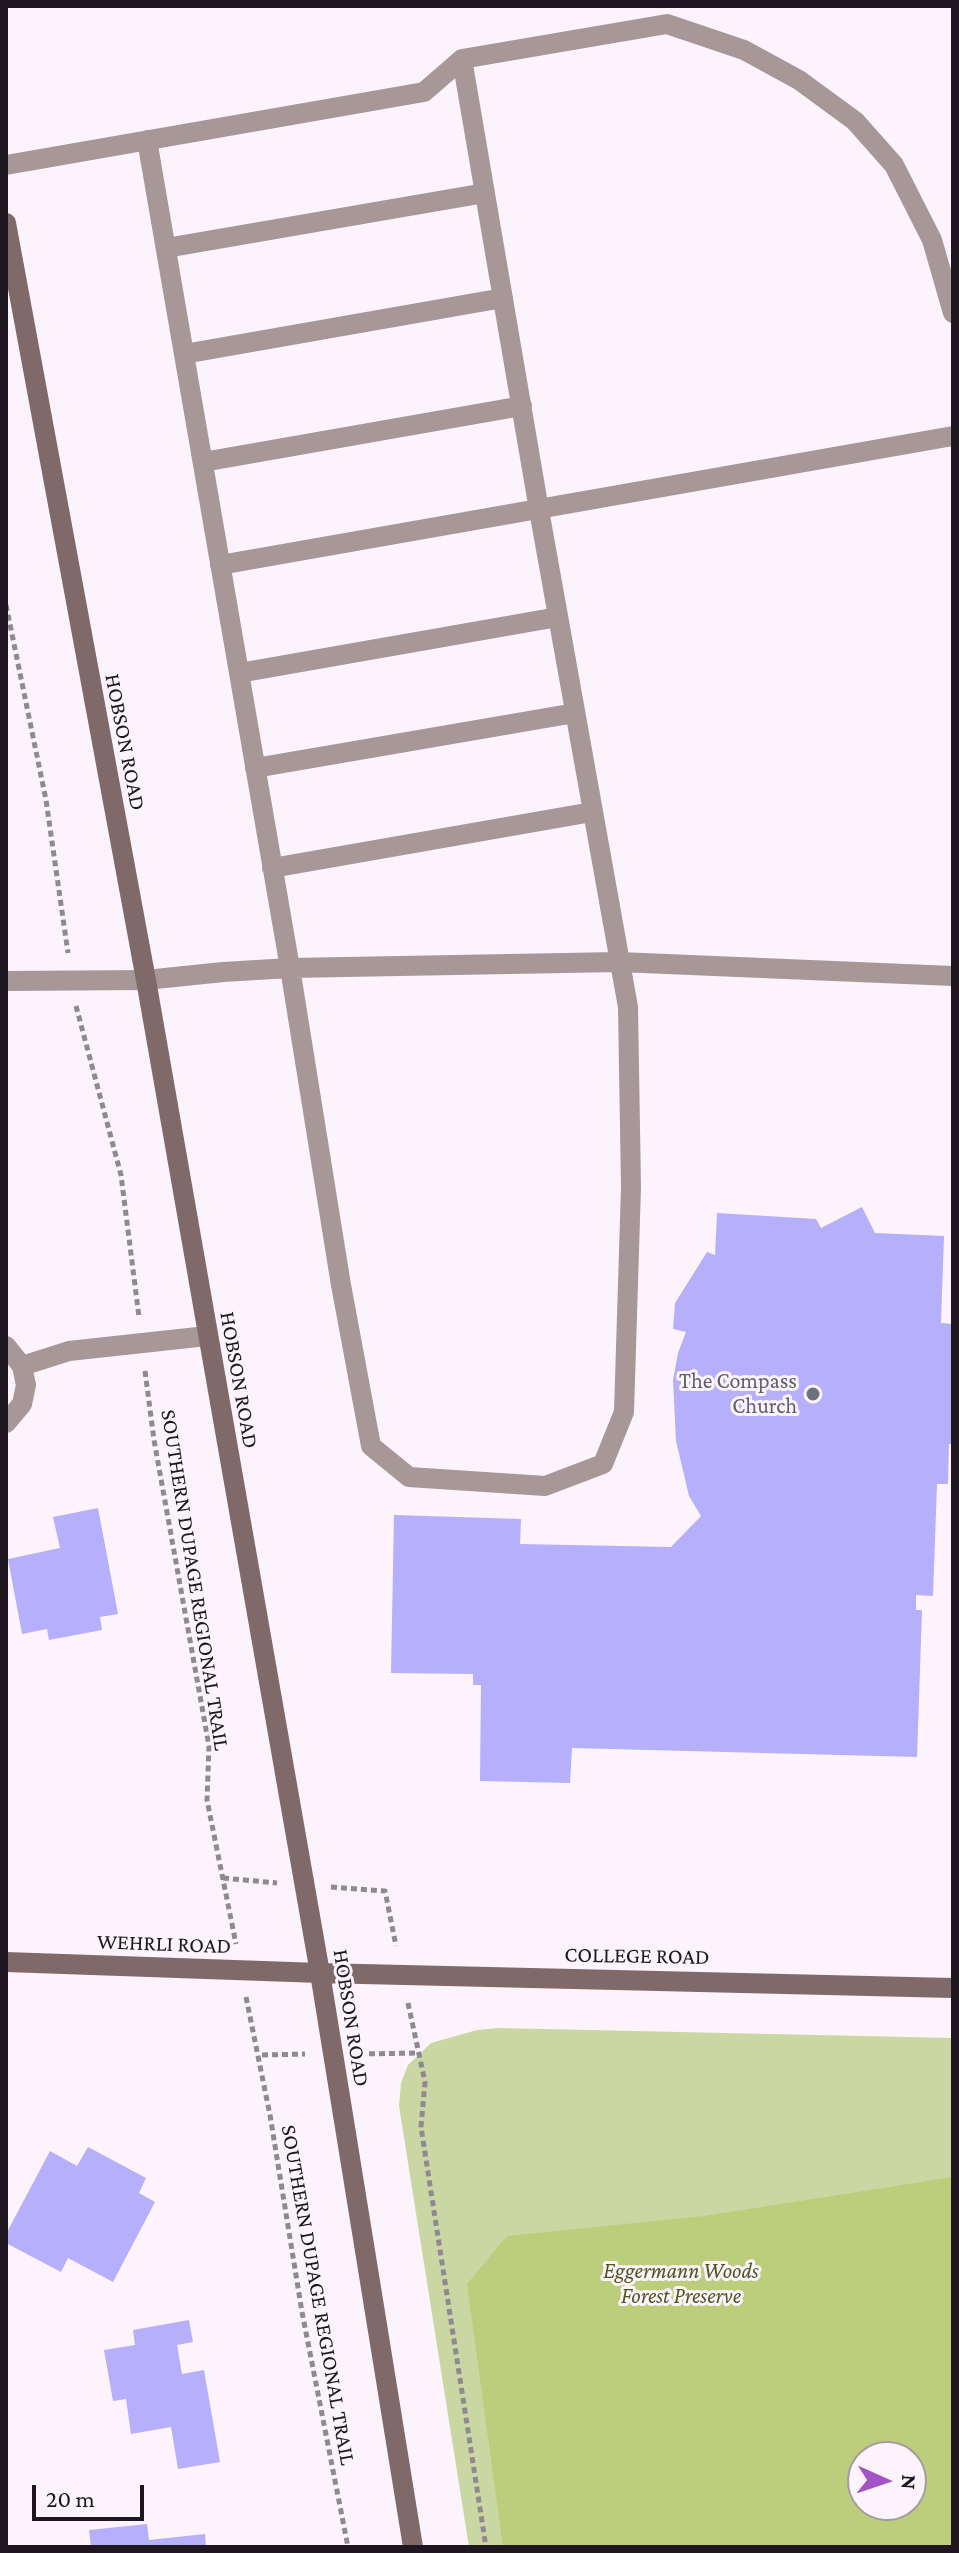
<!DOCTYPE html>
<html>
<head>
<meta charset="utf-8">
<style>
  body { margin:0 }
  #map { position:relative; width:959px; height:2553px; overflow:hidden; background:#fcf3fd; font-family:"Crimson Pro",serif }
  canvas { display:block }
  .frame { position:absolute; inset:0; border:8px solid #1f1720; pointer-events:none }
  .north { position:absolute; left:847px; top:2441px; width:80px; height:80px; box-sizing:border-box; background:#fcf3fd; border:2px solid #a49ba5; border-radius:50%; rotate:93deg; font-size:22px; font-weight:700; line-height:32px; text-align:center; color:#1f1720 }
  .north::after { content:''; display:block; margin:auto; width:28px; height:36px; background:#a353c4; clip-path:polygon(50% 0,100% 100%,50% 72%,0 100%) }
  .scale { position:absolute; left:32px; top:2485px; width:112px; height:36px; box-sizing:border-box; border:4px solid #1f1720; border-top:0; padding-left:10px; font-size:24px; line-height:28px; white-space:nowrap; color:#1f1720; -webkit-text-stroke:6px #fcf3fd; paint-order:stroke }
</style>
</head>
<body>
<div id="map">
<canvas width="959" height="2553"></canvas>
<div class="frame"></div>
<div class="north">N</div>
<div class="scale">20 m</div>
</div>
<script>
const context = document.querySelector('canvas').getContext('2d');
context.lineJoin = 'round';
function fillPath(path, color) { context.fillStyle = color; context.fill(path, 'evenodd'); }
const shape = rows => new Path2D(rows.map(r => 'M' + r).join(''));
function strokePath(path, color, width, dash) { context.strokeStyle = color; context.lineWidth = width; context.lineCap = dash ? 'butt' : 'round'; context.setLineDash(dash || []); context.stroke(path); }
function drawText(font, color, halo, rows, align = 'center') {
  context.font = font + ' "Crimson Pro",serif'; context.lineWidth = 6; context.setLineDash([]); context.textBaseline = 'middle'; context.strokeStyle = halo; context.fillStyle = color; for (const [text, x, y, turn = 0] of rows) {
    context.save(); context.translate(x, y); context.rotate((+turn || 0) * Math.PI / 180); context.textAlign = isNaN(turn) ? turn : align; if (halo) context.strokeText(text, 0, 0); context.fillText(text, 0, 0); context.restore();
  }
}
fillPath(shape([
  [498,2028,953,2038,953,2547,469,2547,399,2106,401,2083,408,2065,431,2043,477,2030],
  [863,2457,911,2457,911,2505,863,2505]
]), '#cbd7a2');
fillPath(shape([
  [953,2177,953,2547,503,2547,467,2284,507,2236,704,2216],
  [863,2457,911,2457,911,2505,863,2505]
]), '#bccd7b');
fillPath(shape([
  [862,1207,875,1233,944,1236,941,1323,953,1324,953,1444,949,1444,948,1484,937,1484,933,1596,916,1595,916,1610,922,1610,917,1757,572,1748,570,1783,480,1781,481,1685,473,1685,473,1674,391,1673,394,1515,521,1519,520,1544,671,1547,701,1516,689,1496,676,1441,673,1380,678,1353,686,1332,673,1329,675,1303,707,1252,715,1255,717,1213,816,1219,821,1228],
  [98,1508,118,1614,100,1617,102,1630,49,1640,47,1629,22,1634,8,1559,60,1548,53,1517],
  [88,2147,146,2178,139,2193,155,2202,113,2282,68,2258,61,2272,6,2243,6,2234,50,2151,77,2166],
  [189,2320,193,2342,177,2345,182,2374,204,2370,220,2462,178,2469,171,2427,131,2434,126,2399,113,2401,104,2350,135,2345,133,2330],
  [147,2524,149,2540,205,2534,206,2547,91,2547,89,2530]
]), '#b5affc');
strokePath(shape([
  [6,605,46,800,68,953],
  [76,1006,121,1175,139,1317],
  [145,1371,154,1440,209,1746,207,1800,236,1944],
  [223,1878,277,1883],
  [331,1887,385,1891,396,1946],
  [246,1997,270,2115,302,2312,348,2547],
  [408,2003,425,2082,421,2127,486,2547],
  [359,2054,419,2053],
  [262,2055,305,2054]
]), '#918892', 5, [6, 4]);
strokePath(shape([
  [147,140,290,968,341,1285,371,1446,409,1477,545,1486,603,1464,624,1412,631,1187,628,1007,539,510,462,59],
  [6,165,424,92,462,59,667,24,744,50,799,80,855,121,894,165,932,240,953,313],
  [166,248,485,193],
  [184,354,503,298],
  [203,462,522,406],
  [220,565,953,436],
  [239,673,558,617],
  [255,768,575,713],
  [272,868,592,812],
  [146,980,223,972,290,968,619,962,953,976]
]), '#a79796', 20);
strokePath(shape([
  [6,981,146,980],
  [6,1346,22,1366,26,1385,22,1404,6,1423],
  [22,1366,69,1351,207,1336]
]), '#a79796', 20);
strokePath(shape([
  [6,223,146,980,320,1973,413,2547],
  [6,1962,320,1973,953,1988]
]), '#806a69', 20);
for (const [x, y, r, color] of [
  [813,1394,8,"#6b7280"]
]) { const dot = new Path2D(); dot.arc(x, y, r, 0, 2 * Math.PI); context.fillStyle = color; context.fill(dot); strokePath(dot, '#fcf3fd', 3); }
drawText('22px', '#1f1720', '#fcf3fd', [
  ["HOBSON ROAD",125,742,79],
  ["HOBSON ROAD",239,1380,80],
  ["SOUTHERN DUPAGE REGIONAL TRAIL",195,1580,81],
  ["WEHRLI ROAD",164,1944,2],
  ["COLLEGE ROAD",637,1956,1],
  ["HOBSON ROAD",351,2018,81],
  ["SOUTHERN DUPAGE REGIONAL TRAIL",318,2295,80]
]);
drawText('22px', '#5b616d', '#fcf3fd', [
  ["The Compass",797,1381],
  ["Church",797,1406]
], 'right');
drawText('italic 22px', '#4e581e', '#fcf3fd', [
  ["Eggermann Woods",681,2271],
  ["Forest Preserve",681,2296]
]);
</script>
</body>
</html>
